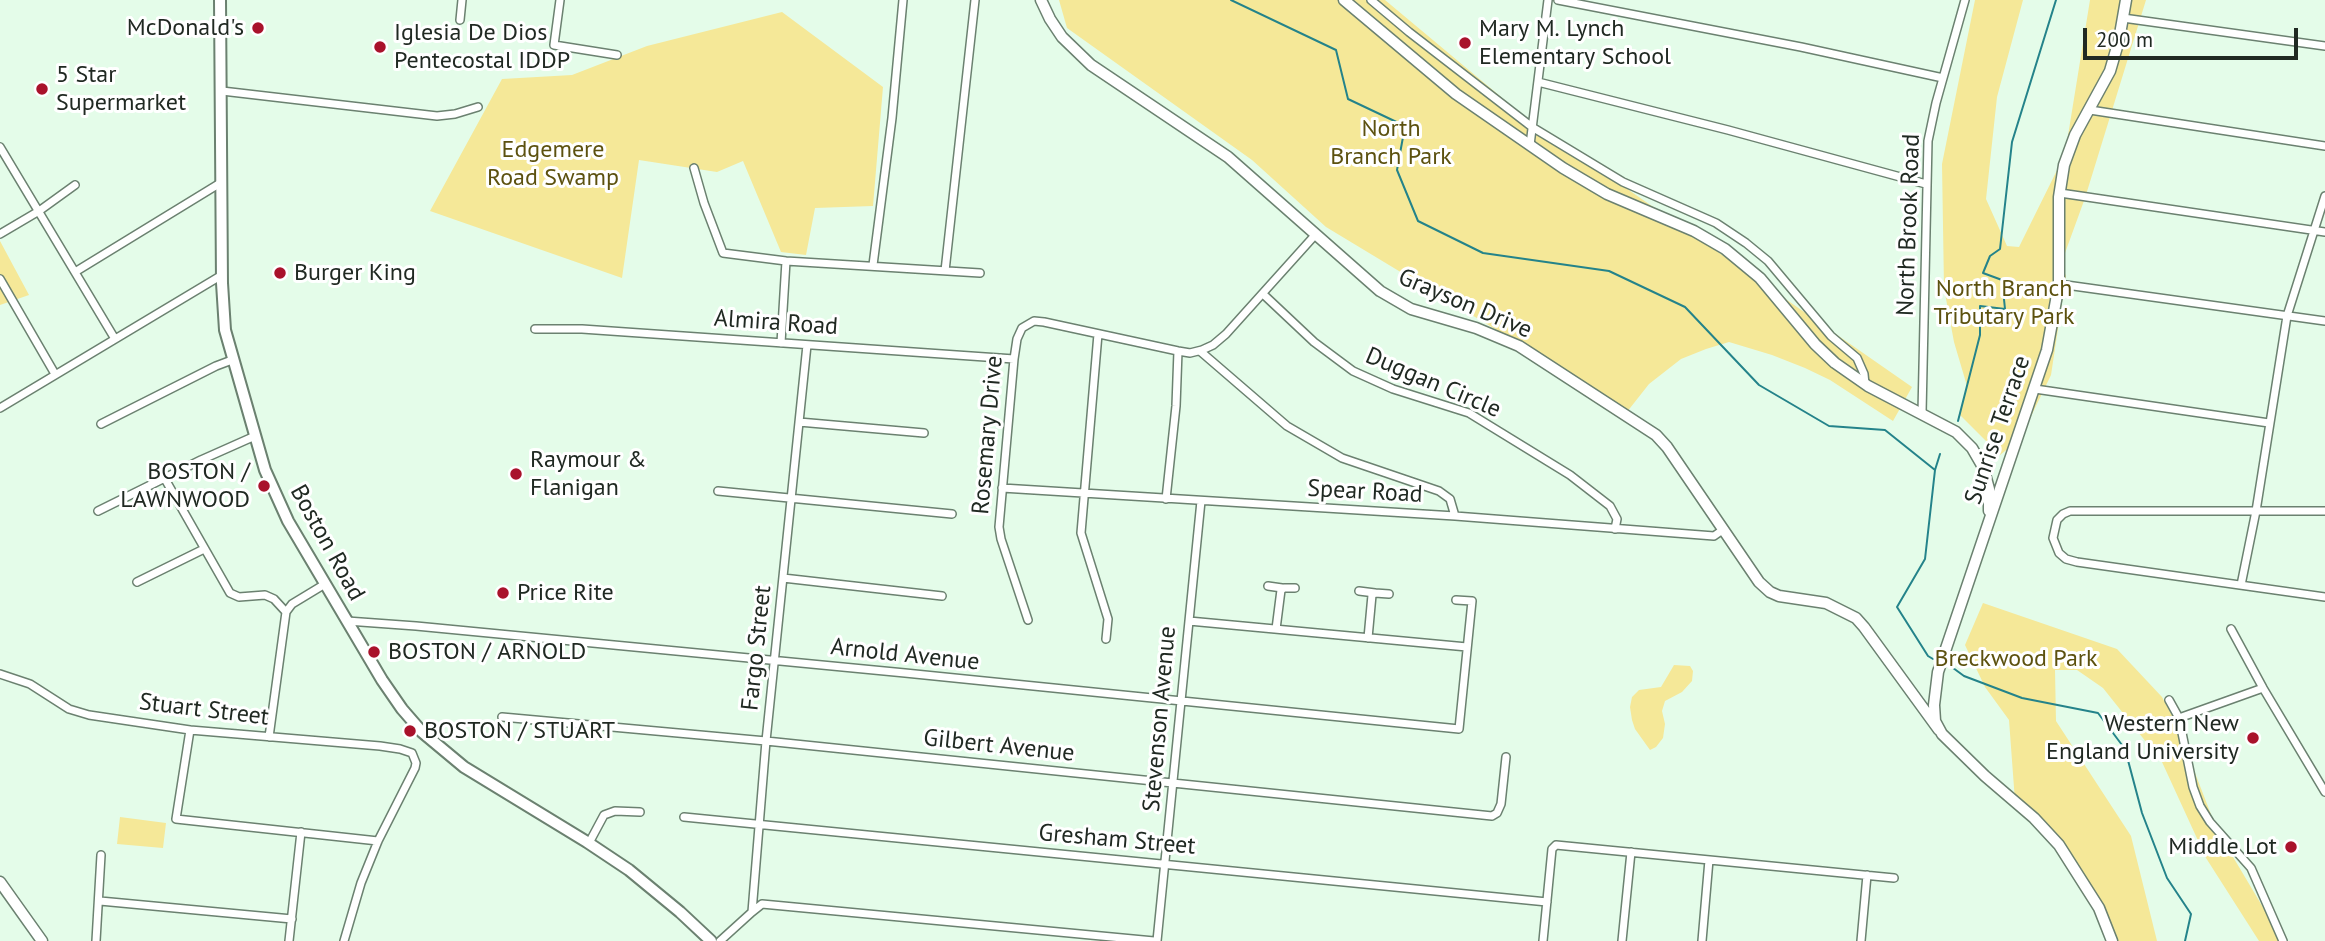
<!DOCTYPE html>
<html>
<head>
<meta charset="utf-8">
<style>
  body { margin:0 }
  #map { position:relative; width:2325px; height:941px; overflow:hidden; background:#e4fce9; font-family:"PT Sans",sans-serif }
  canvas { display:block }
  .scale { position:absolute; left:2083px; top:28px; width:215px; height:32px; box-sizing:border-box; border:4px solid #202922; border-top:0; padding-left:9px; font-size:21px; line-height:24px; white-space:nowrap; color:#202922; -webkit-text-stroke:5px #fff; paint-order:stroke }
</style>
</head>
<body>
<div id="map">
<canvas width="2325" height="941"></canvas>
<div class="scale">200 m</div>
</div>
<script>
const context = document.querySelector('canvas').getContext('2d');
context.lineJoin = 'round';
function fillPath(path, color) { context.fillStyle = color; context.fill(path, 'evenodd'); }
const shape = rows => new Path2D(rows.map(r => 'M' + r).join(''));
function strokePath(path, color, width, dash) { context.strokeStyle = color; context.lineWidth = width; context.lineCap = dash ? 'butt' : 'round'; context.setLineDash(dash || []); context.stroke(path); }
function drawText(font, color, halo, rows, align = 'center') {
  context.font = font + ' "PT Sans",sans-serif'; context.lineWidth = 6; context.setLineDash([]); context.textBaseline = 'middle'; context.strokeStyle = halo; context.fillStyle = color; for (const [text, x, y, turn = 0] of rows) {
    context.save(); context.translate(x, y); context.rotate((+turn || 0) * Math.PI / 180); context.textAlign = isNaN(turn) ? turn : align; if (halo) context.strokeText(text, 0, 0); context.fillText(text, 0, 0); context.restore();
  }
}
fillPath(shape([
  [1059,0,1385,0,1531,122,1912,387,1893,421,1830,380,1805,368,1772,355,1729,342,1706,349,1681,359,1649,384,1623,417,1603,403,1606,396,1326,227,1252,160,1067,28],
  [1975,0,2023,0,1997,97,1986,199,2007,246,2019,247,2065,154,2090,0,2146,0,2085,198,2061,264,2066,276,2051,375,2020,439,2000,455,1960,415,1967,386,1954,342,1944,288,1942,164],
  [782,12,883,87,873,206,815,208,806,255,781,252,743,161,717,172,639,160,622,278,430,211,502,79,572,75,647,46],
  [0,241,29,295,0,305],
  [1983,603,2117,649,2162,697,2175,721,2217,830,2283,941,2259,941,2206,858,2162,762,2103,688,2077,670,2055,670,2056,721,2131,836,2157,941,2117,941,2066,857,2015,801,2009,720,1985,687,1965,645],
  [1674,665,1690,666,1693,671,1692,681,1682,692,1665,701,1662,711,1665,724,1663,738,1656,747,1650,750,1635,729,1632,720,1630,707,1632,697,1639,690,1661,687],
  [120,817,166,823,163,848,117,844]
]), '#f5e898');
strokePath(shape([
  [1231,0,1336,50,1348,99,1405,126,1397,170,1418,221,1483,253,1609,271,1685,307,1759,385,1829,426,1885,430,1935,470,1925,559,1897,607,1928,656,1933,659],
  [1958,421,1980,335,1980,306,2005,309,2002,280,1983,273,1990,256,2000,249,2012,142,2056,0],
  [1935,470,1940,454],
  [1949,665,1964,676,2022,698,2098,713,2125,749,2142,813,2167,878,2191,914,2185,941]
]), '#24838a', 2);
const street = shape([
  [560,0,554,45,617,55],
  [1371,0,1409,32,1532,127,1623,182,1716,223,1746,243,1768,261,1831,336,1857,358,1864,374,1865,384],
  [1558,0,1801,47,1943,78],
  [2123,18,2325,46],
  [460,20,462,0],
  [1538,82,1728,130,1926,184],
  [222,91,437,116,455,114,478,107],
  [2090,110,2325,146],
  [1530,145,1548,0],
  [0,147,115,339],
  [694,168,704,203,723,253,786,261,980,273],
  [2060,193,2325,232],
  [0,234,39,211,75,185],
  [873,265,892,118,903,0],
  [945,271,975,0],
  [75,272,222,182],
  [0,279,55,374],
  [2059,284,2325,321],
  [1263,294,1314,342,1353,371,1393,389,1469,413,1570,475,1610,506,1617,519,1615,529],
  [535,329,582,329,1014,359],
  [1098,334,1081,533,1108,619,1106,639],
  [781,343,786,261],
  [1200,351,1287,426,1342,458,1439,491,1450,499,1455,516],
  [2035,389,2269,423],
  [0,408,222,275],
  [1922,413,1928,141,1936,103,1965,0],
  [799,422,924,433],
  [101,424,216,366,232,360],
  [165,479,230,593,239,597,265,595,274,599,286,612,292,604,325,584],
  [1002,488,1455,516,1714,536,1724,529],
  [718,491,952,514],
  [1166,499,1176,406,1178,351],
  [98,511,201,460,255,436],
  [2325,511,2070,511,2063,514,2057,520,2053,538,2059,553,2066,559,2077,562,2325,597],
  [783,578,942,596],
  [137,582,204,549],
  [2241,585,2256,511,2287,316,2325,196],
  [1268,586,1282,588],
  [1359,591,1375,593],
  [1028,620,1001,539,999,527,1014,359,1017,339,1022,328,1034,321,1044,322,1178,351,1190,353,1202,350,1213,345,1226,334,1316,234],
  [347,621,416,626,905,673,1459,729,1472,601,1456,600],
  [1189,621,1467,647],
  [1276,629,1281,590,1284,588,1295,588],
  [2231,629,2263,688,2325,792],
  [1368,638,1372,595,1375,593,1389,594],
  [0,674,30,684,69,709,89,715,190,730,380,746,400,749,412,753,416,763,415,768,378,841,361,883,344,941],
  [2169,700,2179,718,2193,787,2200,806,2210,822,2251,868,2283,941],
  [502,717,766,741,1492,816,1497,813,1501,804,1506,757],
  [2179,718,2263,688],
  [190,730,176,819,378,841],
  [269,737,286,612],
  [684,817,1547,902],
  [589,843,604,815,615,811,640,812],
  [100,901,292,919],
  [752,912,762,904,1154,941],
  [96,941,101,855],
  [289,941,301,832],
  [720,941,752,912,766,741,807,345],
  [1157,941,1201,501],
  [1543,941,1552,849,1556,845,1894,878],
  [1622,941,1631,852],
  [1702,941,1709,860],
  [1861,941,1867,875]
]);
const secondary = shape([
  [1041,0,1050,19,1062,37,1091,65,1228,157,1380,291,1411,309,1476,328,1519,346,1656,435,1667,447,1759,582,1770,592,1779,596,1826,603,1856,618,1864,627,1939,730],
  [1344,0,1456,94,1563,168,1607,194,1694,231,1725,249,1760,278,1815,344,1835,363,1868,386,1956,432,1972,448,1983,467,1989,489,1989,511],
  [0,882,42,941],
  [2112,941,2099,908,2059,845,2034,818,1985,776,1942,734,1935,721,1934,705,1938,672,2047,350,2059,284,2059,197,2064,165,2075,135,2110,71,2119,40,2126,0]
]);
const primary = shape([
  [220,0,222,283,225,330,265,470,288,521,382,680,402,709,422,732,464,767,587,842,629,870,680,912,711,941]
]);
strokePath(street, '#6b8170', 10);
strokePath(secondary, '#6b8170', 13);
strokePath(primary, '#6b8170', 14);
strokePath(street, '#fff', 7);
strokePath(secondary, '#fff', 10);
strokePath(primary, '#fff', 10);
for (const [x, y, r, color] of [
  [258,28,7,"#a9122b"],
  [1465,43,7,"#a9122b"],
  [380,47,7,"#a9122b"],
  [42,89,7,"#a9122b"],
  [280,273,7,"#a9122b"],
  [516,474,7,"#a9122b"],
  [264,486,7,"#a9122b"],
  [503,593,7,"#a9122b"],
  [374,652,7,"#a9122b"],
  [410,731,7,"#a9122b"],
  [2253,738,7,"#a9122b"],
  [2291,847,7,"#a9122b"]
]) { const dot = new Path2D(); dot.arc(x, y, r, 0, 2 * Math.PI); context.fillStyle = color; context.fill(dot); strokePath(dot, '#fff', 2.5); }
drawText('24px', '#202922', '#fff', [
  ["McDonald's",244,28,"right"],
  ["Mary M. Lynch",1479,29],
  ["Elementary School",1479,57],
  ["Iglesia De Dios",394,33],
  ["Pentecostal IDDP",394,61],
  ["5 Star",56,75],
  ["Supermarket",56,103],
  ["Burger King",294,273],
  ["Raymour &",530,460],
  ["Flanigan",530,488],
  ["BOSTON /",250,472,"right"],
  ["LAWNWOOD",250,500,"right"],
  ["Price Rite",517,593],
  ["BOSTON / ARNOLD",388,652],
  ["Western New",2239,724,"right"],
  ["England University",2239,752,"right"],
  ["BOSTON / STUART",424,731],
  ["Middle Lot",2277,847,"right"]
], 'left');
drawText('24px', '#5c510f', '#fff', [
  ["North",1391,129],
  ["Branch Park",1391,157],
  ["Edgemere",553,150],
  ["Road Swamp",553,178],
  ["North Branch",2004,289],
  ["Tributary Park",2004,317],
  ["Breckwood Park",2016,659]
]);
drawText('24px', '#202922', '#fff', [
  ["North Brook Road",1909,225,-88],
  ["Grayson Drive",1465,304,23],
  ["Almira Road",776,323,4],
  ["Duggan Circle",1433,383,23],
  ["Sunrise Terrace",1998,430,-71],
  ["Rosemary Drive",988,435,-85],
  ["Spear Road",1365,492,3],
  ["Boston Road",327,543,61],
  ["Fargo Street",757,648,-84],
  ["Arnold Avenue",905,655,6],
  ["Stuart Street",204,710,7],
  ["Stevenson Avenue",1160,719,-85],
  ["Gilbert Avenue",999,746,6],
  ["Gresham Street",1117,840,5]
]);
</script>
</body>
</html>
